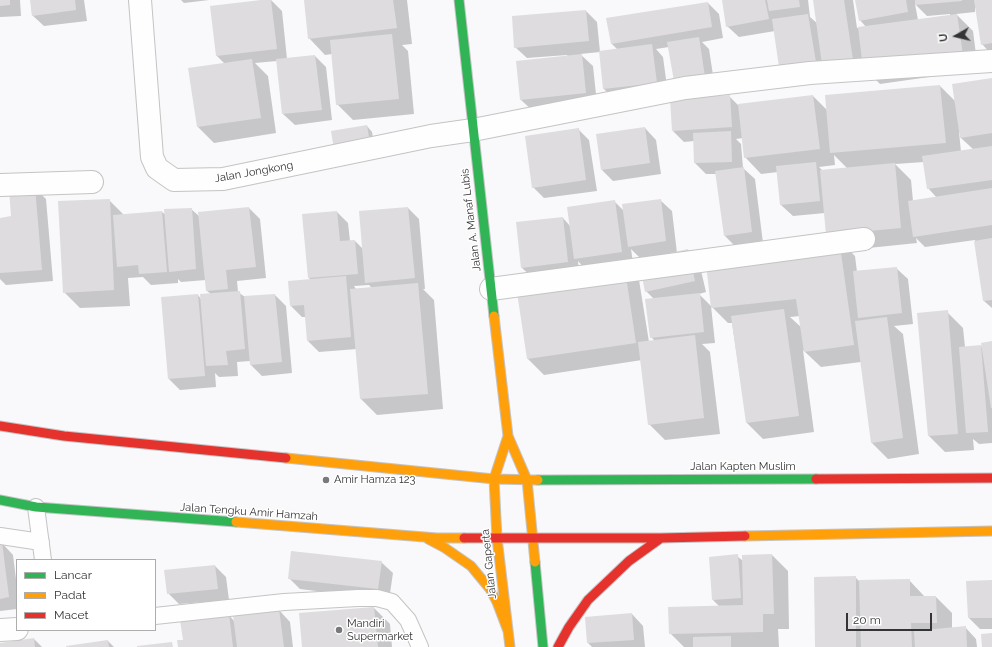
<!DOCTYPE html>
<html>
<head>
<meta charset="utf-8">
<style>
  body { margin:0 }
  #map { position:relative; width:992px; height:647px; overflow:hidden; background:#f9f8fa; font-family:Raleway,sans-serif }
  canvas { display:block }
  .legend { position:absolute; left:16px; top:559px; width:140px; height:72px; box-sizing:border-box; background:#fff; border:1px solid #aeadae; margin:0; padding:5px 7px; list-style:none; font-size:12px; color:#343335 }
  .legend li { display:flex; align-items:center; gap:8px; height:20px }
  .legend b { width:20px; border:1px solid #aeadae }
  .north { position:absolute; left:936px; top:16px; width:40px; height:40px; -webkit-text-stroke:3px #fff; paint-order:stroke; rotate:262deg; font-size:11px; font-weight:700; line-height:16px; text-align:center; color:#343335 }
  .north::after { content:''; display:block; margin:auto; width:14px; height:18px; background:#343335; clip-path:polygon(50% 0,100% 100%,50% 72%,0 100%) }
  .scale { position:absolute; left:846px; top:613px; width:86px; height:18px; box-sizing:border-box; border:2px solid #343335; border-top:0; padding-left:5px; font-size:12px; line-height:14px; white-space:nowrap; color:#343335; -webkit-text-stroke:3px #fff; paint-order:stroke }
</style>
</head>
<body>
<div id="map">
<canvas width="992" height="647"></canvas>
<ul class="legend">
<li><b style="height:5px;background:#30b455"></b>Lancar</li>
<li><b style="height:5px;background:#ff9f0a"></b>Padat</li>
<li><b style="height:5px;background:#e5322d"></b>Macet</li>
</ul>
<div class="north">U</div>
<div class="scale">20 m</div>
</div>
<script>
const context = document.querySelector('canvas').getContext('2d');
context.lineJoin = 'round';
function fillPath(path, color) { context.fillStyle = color; context.fill(path, 'evenodd'); }
const shape = rows => new Path2D(rows.map(r => 'M' + r).join(''));
function strokePath(path, color, width, dash) { context.strokeStyle = color; context.lineWidth = width; context.lineCap = dash ? 'butt' : 'round'; context.setLineDash(dash || []); context.stroke(path); }
function drawText(font, color, halo, rows, align = 'center') {
  context.font = font + ' Raleway,sans-serif'; context.lineWidth = 3; context.setLineDash([]); context.textBaseline = 'middle'; context.strokeStyle = halo; context.fillStyle = color; for (const [text, x, y, turn = 0] of rows) {
    context.save(); context.translate(x, y); context.rotate((+turn || 0) * Math.PI / 180); context.textAlign = isNaN(turn) ? turn : align; if (halo) context.strokeText(text, 0, 0); context.fillText(text, 0, 0); context.restore();
  }
}
fillPath(shape([
  [0,0,20,0,21,16,0,17],
  [31,0,84,0,87,21,44,26,32,15],
  [181,0,209,0,184,3],
  [271,0,282,11,287,59,315,56,326,67,332,120,295,125,283,114,277,61,255,63,268,76,276,133,214,143,198,127,225,64,216,55],
  [305,0,407,0,412,44,402,45,408,51,414,114,353,120,337,104,332,54,325,55,309,38],
  [723,0,808,0,810,17,818,24,814,0,853,0,857,28,866,27,860,20,856,0,992,0,992,55,982,44,976,8,975,8,975,12,956,14,973,31,978,70,880,84,863,67,826,73,775,31,739,37,727,26],
  [915,4,927,16,950,14,950,16,918,20],
  [708,3,719,14,723,38,702,42,709,49,715,88,669,47,656,49,663,57,668,94,615,100,604,89,600,52,580,54,593,66,597,104,533,111,521,100,568,57,567,55,527,58,515,47,513,17,586,11,597,22,600,52,618,50,611,43],
  [992,79,992,308,984,301,975,240,925,247,916,238,917,243,849,250,855,256,857,272,896,268,908,279,913,324,894,326,903,334,919,454,888,459,872,443,861,362,821,367,803,350,814,432,763,439,747,423,732,323,728,323,711,306,715,343,702,344,710,352,720,434,665,440,649,424,642,360,544,375,528,359,516,280,533,278,522,268,563,218,570,226,614,201,624,211,660,200,672,211,677,253,688,250,699,262,706,292,699,294,711,306,833,241,825,213,793,216,781,205,778,172,761,174,745,157,743,138,736,139,741,144,743,168,755,179,763,243,736,247,725,236,717,174,706,174,695,163,694,141,684,142,673,131,729,96,738,105,813,96,827,110,940,86,956,102],
  [959,132,960,132,961,138,974,150,961,152],
  [834,155,847,168,823,171,819,167,835,165],
  [924,162,928,188,937,198,913,201,911,180,895,164],
  [631,249,640,258,658,255,646,291,654,299,651,337,655,341,649,342,639,280,633,263],
  [578,261,586,270,579,271],
  [800,316,802,328,790,317],
  [367,126,372,132,375,149,341,155],
  [645,128,656,140,661,174,613,181,602,170],
  [578,129,589,140,597,191,544,198,533,187],
  [35,188,46,199,53,281,6,285,0,279,0,219,12,217],
  [109,200,124,215,162,212,166,215,191,209,199,216,249,208,260,219,266,278,237,281,238,292,245,297,275,295,286,306,292,373,262,376,251,365,250,361,237,362,238,376,219,377,215,373,216,387,180,390,169,379,162,298,198,295,201,299,211,294,207,291,206,280,181,282,178,279,178,283,151,285,143,277,128,278,130,306,80,308,64,292],
  [408,208,419,219,425,289,423,289,434,300,443,409,377,415,361,399,357,349,319,352,308,341,306,317,302,317,291,306,311,280,309,278,337,212,348,223,350,241,355,241,363,249],
  [369,285,372,288,356,289,354,286],
  [947,312,963,328,965,347,981,346,983,348,992,342,992,443,979,444,973,439,974,450,945,452,929,436,918,314],
  [2,543,13,555,17,587,17,609,0,611,0,544],
  [772,555,788,571,789,629,778,629,779,647,684,647,670,633,720,607,713,600,737,556,743,561],
  [381,562,393,573,389,600,300,589,289,578],
  [215,566,226,577,229,600,179,604,168,593],
  [855,577,860,582,909,580,925,597,936,597,952,613,952,628,965,627,976,639,977,647,816,647],
  [992,581,992,629,980,629,969,618],
  [374,608,390,624,392,647,303,647],
  [279,610,290,622,293,647,179,647,184,641,229,615,234,621],
  [632,614,643,626,645,647,592,647,588,643],
  [34,639,42,647,0,647,0,644],
  [108,641,114,647,67,647]
]), '#0003');
fillPath(shape([
  [0,0,10,0,10,5,0,6],
  [30,0,75,0,76,10,32,16],
  [261,0,271,0,277,49,216,56,210,6],
  [304,0,393,0,397,28,308,39],
  [722,0,765,0,769,19,726,27],
  [767,0,799,0,800,7,769,11],
  [813,0,844,0,853,60,822,64],
  [855,0,906,0,908,12,859,21],
  [915,0,962,0,962,1,915,5],
  [974,0,992,0,992,43,981,45],
  [708,2,712,27,611,44,606,18],
  [586,10,589,41,514,48,512,16],
  [808,14,816,62,779,67,772,19],
  [957,14,963,55,863,68,858,27],
  [392,34,399,99,336,105,330,40],
  [699,37,705,77,674,81,667,42],
  [652,44,657,83,603,89,599,51],
  [582,54,586,93,520,100,516,61],
  [315,55,322,110,282,114,276,59],
  [252,59,261,118,197,127,188,68],
  [992,78,992,133,960,138,952,84],
  [940,85,946,143,830,153,825,95],
  [730,95,732,127,672,131,670,99],
  [813,95,820,149,744,158,738,104],
  [367,125,370,144,334,150,331,131],
  [645,127,650,163,601,170,596,134],
  [579,128,586,180,532,188,525,136],
  [731,131,732,162,694,163,693,133],
  [992,146,992,180,927,189,922,156],
  [816,162,820,201,780,205,776,166],
  [895,163,901,228,826,235,820,170],
  [744,167,752,232,724,236,715,171],
  [35,187,42,270,0,273,0,218,11,216,9,189],
  [992,188,992,225,913,237,908,201],
  [110,199,114,290,63,293,58,201],
  [661,199,666,241,628,247,622,204],
  [615,200,622,252,574,259,567,207],
  [249,207,256,267,226,270,228,289,206,291,198,212],
  [408,207,415,278,365,283,359,211],
  [192,208,196,269,169,272,164,209],
  [162,211,167,272,139,274,138,265,117,267,113,215],
  [337,211,340,241,355,240,358,274,308,278,302,214],
  [563,217,568,262,521,268,516,222],
  [992,238,992,300,983,301,974,241],
  [839,239,854,345,804,352,796,299,711,308,705,255],
  [688,249,695,281,645,292,639,260],
  [624,263,636,343,527,359,515,279],
  [897,267,902,313,858,318,853,271],
  [346,276,351,337,307,341,304,305,290,306,288,281],
  [418,283,428,394,360,399,350,289],
  [240,291,245,349,226,351,228,365,206,366,200,294],
  [700,293,704,332,650,338,645,299],
  [198,294,205,376,168,379,161,297],
  [275,294,282,362,250,365,244,296],
  [784,309,799,416,746,423,731,316],
  [948,310,958,434,928,436,917,313],
  [887,317,903,438,871,443,855,321],
  [695,335,704,418,648,425,638,342],
  [992,341,992,408,991,408,981,343],
  [981,345,988,432,966,433,959,347],
  [2,542,9,597,0,599,0,543],
  [291,551,382,561,378,589,288,579],
  [738,554,741,598,712,600,709,557],
  [772,554,774,614,763,614,763,632,669,634,668,607,743,605,742,555],
  [215,565,218,589,167,594,164,570],
  [856,576,856,647,815,647,814,577],
  [910,579,910,596,936,596,937,623,911,623,912,647,861,647,859,580],
  [992,580,992,618,968,618,966,581],
  [374,607,378,647,302,647,299,613],
  [279,609,284,647,237,647,233,615],
  [632,613,634,640,587,643,585,617],
  [229,614,233,647,178,647,177,640,183,640,180,620],
  [966,626,967,647,915,647,914,631],
  [992,633,992,647,982,647,981,634],
  [731,636,731,647,693,647,693,637],
  [34,638,35,647,0,647,0,643],
  [108,640,109,647,66,647,66,646],
  [172,642,173,647,137,647,137,646]
]), '#dedcde');
const lane = shape([
  [36,507,43,560],
  [0,536,41,542],
  [155,616,284,602,358,598,377,598,392,602,408,620,420,647]
]);
const street = shape([
  [140,0,152,157,157,168,174,180,223,179,431,136,473,130,685,88,810,73,992,61],
  [0,185,92,182],
  [491,289,864,239],
  [0,630,17,629]
]);
const fast = shape([
  [459,0,494,316],
  [538,480,816,479],
  [0,500,36,507,236,522],
  [535,562,543,647]
]);
const slow = shape([
  [494,316,508,436,527,480,535,562],
  [508,436,494,479,497,538,510,647],
  [286,458,494,479,538,480],
  [236,522,437,538,464,538],
  [745,536,992,531],
  [428,539,445,548,471,566,490,589,497,602,508,631]
]);
const jam = shape([
  [0,426,64,436,286,458],
  [816,479,992,478],
  [464,538,661,538,745,536],
  [558,647,569,627,588,600,629,561,661,538]
]);
strokePath(lane, '#c4c4c5', 18);
strokePath(street, '#c4c4c5', 24);
strokePath(fast, '#c4c4c5', 11);
strokePath(slow, '#c4c4c5', 11);
strokePath(jam, '#c4c4c5', 11);
strokePath(lane, '#fefefe', 16);
strokePath(street, '#fefefe', 22);
strokePath(fast, '#30b455', 9);
strokePath(slow, '#ff9f0a', 9);
strokePath(jam, '#e5322d', 9);
for (const [x, y, r, color] of [
  [326,480,4,"#79787a"],
  [339,630,4,"#79787a"]
]) { const dot = new Path2D(); dot.arc(x, y, r, 0, 2 * Math.PI); context.fillStyle = color; context.fill(dot); strokePath(dot, '#fff', 1.5); }
drawText('11px', '#343335', '#fff', [
  ["Jalan Jongkong",254,172,-10],
  ["Jalan A. Manaf Lubis",471,220,-97],
  ["Jalan Kapten Muslim",743,467],
  ["Jalan Tengku Amir Hamzah",249,512,4],
  ["Jalan Gaperta",489,564,-96]
]);
drawText('11px', '#343335', '#fff', [
  ["Amir Hamza 123",334,480],
  ["Mandiri",347,624],
  ["Supermarket",347,637]
], 'left');
</script>
</body>
</html>
